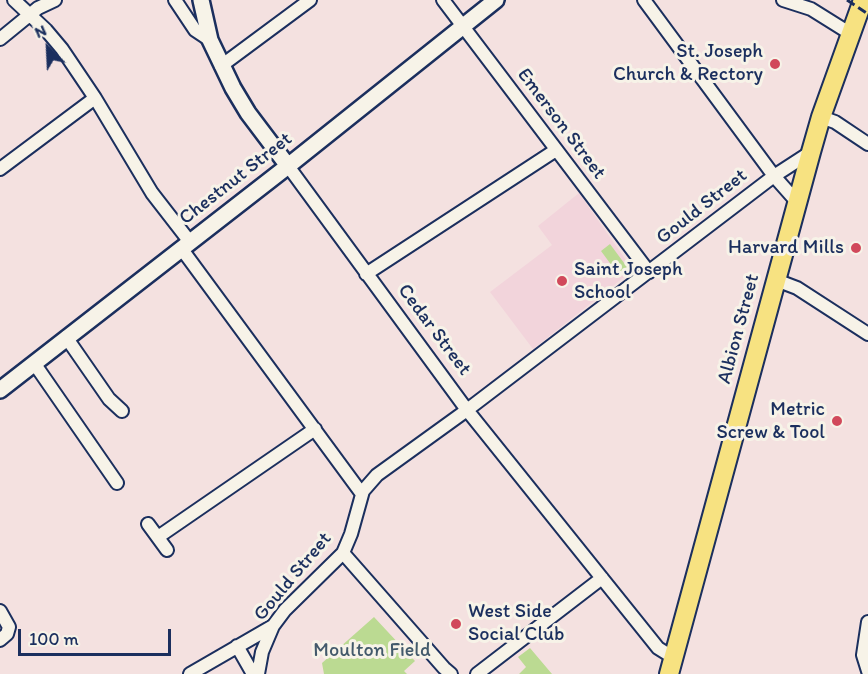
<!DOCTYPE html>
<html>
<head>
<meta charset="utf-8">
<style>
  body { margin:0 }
  #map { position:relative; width:868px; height:674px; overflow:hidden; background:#f4e1e0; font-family:Itim,sans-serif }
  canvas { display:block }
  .north { position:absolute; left:18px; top:18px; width:60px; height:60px; -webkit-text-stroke:4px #f7f3e8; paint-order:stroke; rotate:336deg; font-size:16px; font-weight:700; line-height:24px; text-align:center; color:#1b2f5e }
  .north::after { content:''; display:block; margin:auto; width:21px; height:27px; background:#1b2f5e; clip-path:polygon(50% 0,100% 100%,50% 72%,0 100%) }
  .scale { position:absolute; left:18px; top:629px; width:153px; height:27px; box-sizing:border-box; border:3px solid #1b2f5e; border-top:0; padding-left:8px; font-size:18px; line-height:21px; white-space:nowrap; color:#1b2f5e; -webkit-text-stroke:4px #f7f3e8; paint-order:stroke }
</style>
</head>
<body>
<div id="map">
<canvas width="868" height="674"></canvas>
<div class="north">N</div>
<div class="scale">100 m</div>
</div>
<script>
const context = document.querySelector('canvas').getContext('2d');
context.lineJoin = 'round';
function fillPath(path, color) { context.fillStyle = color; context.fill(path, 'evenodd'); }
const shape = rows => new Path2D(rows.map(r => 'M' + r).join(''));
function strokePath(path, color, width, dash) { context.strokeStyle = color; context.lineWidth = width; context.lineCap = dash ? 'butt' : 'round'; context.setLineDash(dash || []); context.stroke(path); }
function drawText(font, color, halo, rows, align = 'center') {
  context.font = font + ' Itim,sans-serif'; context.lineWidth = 6; context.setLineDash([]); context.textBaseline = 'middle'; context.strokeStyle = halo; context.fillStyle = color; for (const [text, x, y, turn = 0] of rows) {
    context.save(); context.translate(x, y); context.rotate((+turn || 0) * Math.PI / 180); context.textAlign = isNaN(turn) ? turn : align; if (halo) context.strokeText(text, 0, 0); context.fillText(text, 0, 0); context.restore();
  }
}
fillPath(shape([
  [579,193,633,270,533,349,490,292,552,245,538,226]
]), '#f2d4db');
fillPath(shape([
  [610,244,627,267,618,274,601,251],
  [374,617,415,661,404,671,407,674,324,674,322,663],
  [530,648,552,674,519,674,526,667,518,657]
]), '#bbda92');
const minor = shape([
  [14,0,46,30,62,49,95,98,152,193,190,242],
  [175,0,195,30,210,40],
  [443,0,649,272],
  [644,0,774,176,797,202],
  [783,0,811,9,851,34],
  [0,39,38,8,55,0],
  [221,66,310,0],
  [821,117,835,122,868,144],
  [288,166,467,410,658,648,674,658],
  [0,169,95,98],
  [181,248,362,494],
  [366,274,556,150],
  [776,280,797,288,868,334],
  [66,337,109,399,122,411],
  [34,363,117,483],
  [148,524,167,550],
  [158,537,315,429],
  [343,553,444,668,451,674],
  [0,611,9,627,7,634,0,640],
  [868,622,863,655,868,671],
  [237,646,253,674],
  [190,674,273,626],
  [258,674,262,652,273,626,285,610,343,553,351,534,363,491,377,475,467,410,774,176,811,152],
  [477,674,602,578]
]);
const tertiary = shape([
  [201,0,210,40,233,88,248,113,288,166],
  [0,390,288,166,496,0]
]);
const primary = shape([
  [669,674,811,152,821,117,863,0]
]);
strokePath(minor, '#1b2f5e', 16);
strokePath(tertiary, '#1b2f5e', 20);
strokePath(primary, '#1b2f5e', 22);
strokePath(minor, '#f7f3e8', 12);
strokePath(tertiary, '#f7f3e8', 15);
strokePath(primary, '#f7e281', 18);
strokePath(shape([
  [847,0,868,14]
]), '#1b2f5e', 3, [9, 4.5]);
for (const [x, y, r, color] of [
  [775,64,6,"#d1495b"],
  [856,248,6,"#d1495b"],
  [562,281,6,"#d1495b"],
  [837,421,6,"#d1495b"],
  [456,624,6,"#d1495b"]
]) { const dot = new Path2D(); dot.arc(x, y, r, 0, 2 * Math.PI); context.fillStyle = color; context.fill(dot); strokePath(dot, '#f7f3e8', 2); }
drawText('20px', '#1b2f5e', '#f7f3e8', [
  ["St. Joseph",763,52],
  ["Church & Rectory",763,75],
  ["Harvard Mills",844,248],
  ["Saint Joseph",574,270,"left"],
  ["School",574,293,"left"],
  ["Metric",825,410],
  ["Screw & Tool",825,433],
  ["West Side",468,612,"left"],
  ["Social Club",468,635,"left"]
], 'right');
drawText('20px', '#1b2f5e', '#f7f3e8', [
  ["Emerson Street",561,124,53],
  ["Chestnut Street",236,179,-38],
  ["Gould Street",702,207,-38],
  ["Albion Street",739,329,-75],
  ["Cedar Street",434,330,53],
  ["Gould Street",293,577,-50]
]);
drawText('20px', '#435a6b', '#f7f3e8', [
  ["Moulton Field",372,651]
]);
</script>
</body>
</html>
